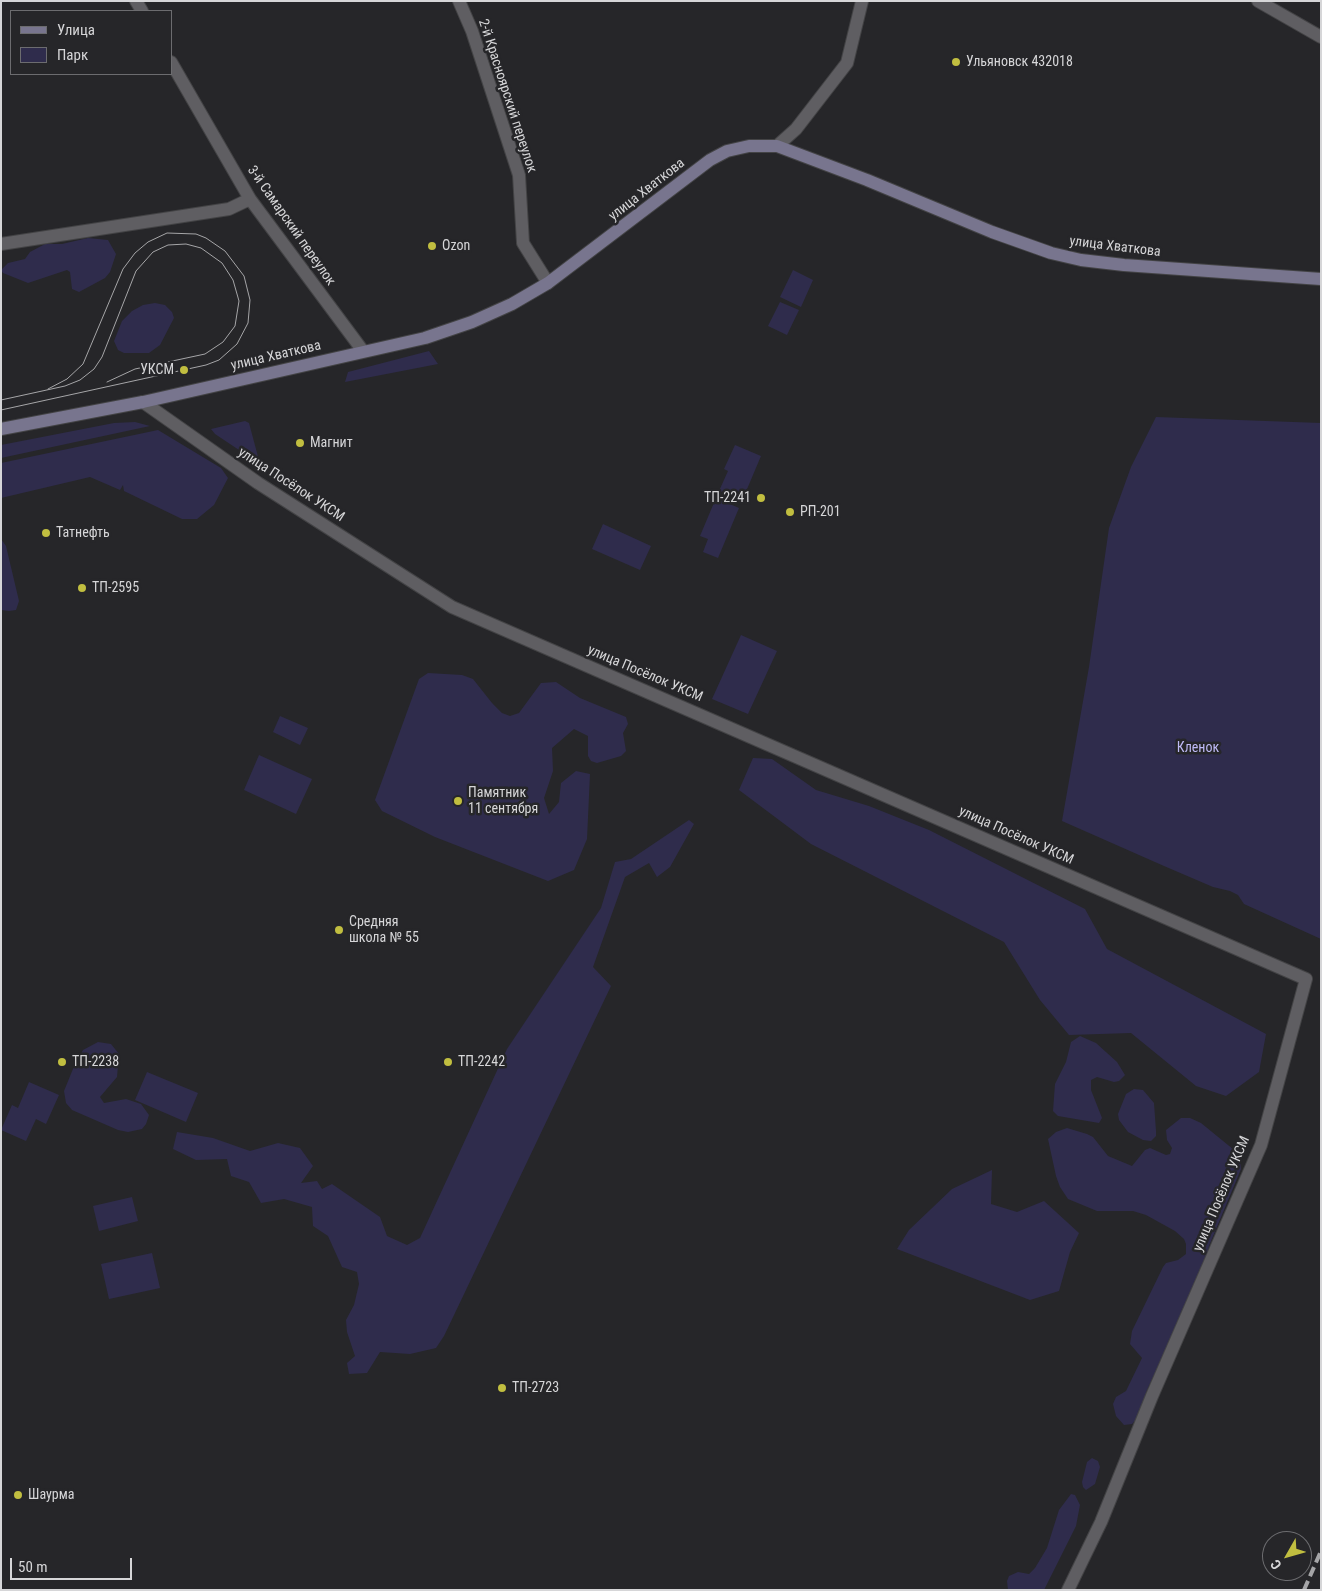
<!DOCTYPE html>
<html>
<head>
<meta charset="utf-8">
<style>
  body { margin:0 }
  #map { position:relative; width:1322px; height:1591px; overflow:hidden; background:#262629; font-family:"Roboto Condensed",sans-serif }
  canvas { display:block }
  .frame { position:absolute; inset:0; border:2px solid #d6d6d8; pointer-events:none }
  .legend { position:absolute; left:10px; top:10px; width:162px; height:65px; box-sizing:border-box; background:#262629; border:1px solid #6c6c6f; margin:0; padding:6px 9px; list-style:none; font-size:15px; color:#d6d6d8 }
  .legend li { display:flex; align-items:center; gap:10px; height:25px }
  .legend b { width:25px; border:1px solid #6c6c6f }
  .north { position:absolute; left:1262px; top:1531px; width:50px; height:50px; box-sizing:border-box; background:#262629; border:1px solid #6c6c6f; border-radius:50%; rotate:232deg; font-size:14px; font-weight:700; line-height:20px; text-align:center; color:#d6d6d8 }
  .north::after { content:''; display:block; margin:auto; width:18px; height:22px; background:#c1be40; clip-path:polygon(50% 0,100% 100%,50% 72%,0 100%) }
  .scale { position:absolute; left:10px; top:1558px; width:122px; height:22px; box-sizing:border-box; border:2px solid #d6d6d8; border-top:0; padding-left:6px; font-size:15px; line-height:18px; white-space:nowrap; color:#d6d6d8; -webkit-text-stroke:4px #262629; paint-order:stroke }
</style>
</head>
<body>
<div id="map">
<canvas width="1322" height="1591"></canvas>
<div class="frame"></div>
<ul class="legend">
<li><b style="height:6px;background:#78758e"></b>Улица</li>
<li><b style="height:14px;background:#2f2c4c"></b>Парк</li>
</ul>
<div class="north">С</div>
<div class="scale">50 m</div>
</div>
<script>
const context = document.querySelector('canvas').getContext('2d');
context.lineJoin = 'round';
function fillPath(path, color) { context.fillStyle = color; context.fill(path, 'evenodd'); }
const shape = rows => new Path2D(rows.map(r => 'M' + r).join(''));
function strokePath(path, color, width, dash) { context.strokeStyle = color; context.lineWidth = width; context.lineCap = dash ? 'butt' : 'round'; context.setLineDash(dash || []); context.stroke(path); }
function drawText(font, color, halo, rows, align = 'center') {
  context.font = font + ' "Roboto Condensed",sans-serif'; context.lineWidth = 5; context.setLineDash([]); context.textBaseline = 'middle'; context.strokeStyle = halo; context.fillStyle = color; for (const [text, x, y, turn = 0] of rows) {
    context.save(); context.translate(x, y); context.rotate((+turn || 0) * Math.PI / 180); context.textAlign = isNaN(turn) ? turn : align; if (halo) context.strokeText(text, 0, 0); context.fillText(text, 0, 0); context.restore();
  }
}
fillPath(shape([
  [88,238,108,240,116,254,110,272,105,278,79,292,72,289,70,272,67,270,28,283,3,273,1,270,8,263,25,259,30,252,45,244,62,244],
  [793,270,813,280,801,307,780,297],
  [780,302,799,310,787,335,768,326],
  [155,303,165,305,172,312,174,318,160,345,149,353,124,353,118,350,114,341,122,321,132,311,143,305],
  [429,351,438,364,345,382,348,372],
  [1156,417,1321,423,1321,939,1244,904,1238,895,1230,891,1213,887,1164,866,1062,821,1089,667,1109,528,1131,467],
  [245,421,249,423,260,464,215,434,211,429],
  [135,422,150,426,1,458,1,445,114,423],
  [158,430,221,468,228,478,214,505,197,519,182,519,124,491,123,485,120,490,90,477,1,498,1,463],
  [735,445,761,456,742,501,719,491,728,471,724,469],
  [716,498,739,508,718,558,703,552,708,539,700,536],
  [603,524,651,546,640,570,592,549],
  [1,539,6,546,19,601,16,610,9,611,1,610],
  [741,635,777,651,748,714,712,699],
  [428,673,462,675,473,679,492,703,502,713,510,716,519,713,541,683,556,682,580,698,626,717,628,724,623,733,626,751,621,756,597,763,591,761,588,756,588,736,574,729,552,748,553,771,544,798,549,814,559,802,561,783,576,771,590,774,587,839,574,870,548,881,435,837,382,811,375,800,419,679],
  [280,716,308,728,300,745,273,732],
  [259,755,312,779,296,814,244,790],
  [753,758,772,759,816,790,869,806,929,830,1085,909,1107,949,1266,1034,1259,1072,1226,1096,1196,1086,1131,1033,1069,1035,1040,1000,1004,942,811,844,739,790],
  [689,820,694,824,670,867,657,877,649,863,625,877,593,967,611,986,444,1336,436,1348,410,1354,380,1352,367,1373,349,1374,347,1363,355,1356,347,1332,346,1320,354,1305,359,1284,357,1272,342,1267,328,1236,313,1226,312,1207,284,1199,261,1203,249,1182,231,1176,227,1159,196,1160,173,1149,177,1132,213,1138,250,1151,278,1143,300,1148,313,1166,301,1183,317,1181,322,1189,332,1184,380,1217,387,1236,407,1245,420,1238,507,1049,601,908,615,862,631,859],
  [1080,1036,1096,1043,1117,1062,1125,1075,1119,1081,1114,1082,1097,1077,1091,1080,1091,1090,1102,1118,1099,1123,1058,1116,1053,1111,1055,1084,1066,1062,1071,1042],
  [98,1042,111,1044,119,1054,117,1077,100,1097,104,1103,126,1099,141,1104,149,1115,146,1124,142,1129,128,1132,118,1130,72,1110,66,1103,64,1091,75,1064,83,1050],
  [147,1072,198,1093,186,1122,135,1100],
  [29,1082,59,1095,46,1124,36,1119,26,1141,1,1130,12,1105,18,1108],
  [1134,1089,1143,1090,1154,1103,1156,1131,1156,1136,1151,1141,1143,1140,1128,1132,1119,1120,1118,1114,1126,1094],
  [1181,1118,1190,1118,1201,1123,1239,1154,1241,1169,1209,1246,1204,1270,1147,1390,1139,1416,1132,1424,1124,1425,1116,1416,1113,1404,1116,1397,1126,1391,1142,1358,1130,1344,1132,1331,1163,1267,1166,1263,1178,1260,1186,1254,1186,1244,1184,1239,1175,1231,1146,1215,1133,1211,1097,1211,1068,1199,1060,1187,1056,1176,1048,1139,1056,1132,1067,1128,1087,1134,1093,1137,1108,1156,1132,1166,1145,1150,1150,1148,1166,1155,1170,1154,1172,1148,1167,1140,1166,1130],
  [992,1170,991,1204,1017,1212,1044,1201,1079,1233,1070,1252,1059,1291,1030,1300,897,1249,909,1230,952,1189],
  [132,1197,138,1221,99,1231,93,1206],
  [152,1253,160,1288,109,1299,101,1264],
  [1092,1458,1098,1461,1100,1467,1095,1484,1086,1490,1083,1487,1082,1482,1087,1462],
  [1071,1494,1075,1495,1080,1505,1076,1526,1044,1590,1008,1590,1007,1581,1009,1576,1018,1572,1029,1574,1035,1568,1047,1548,1059,1510]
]), '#2f2c4c');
const street = shape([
  [136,1,142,11],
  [459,1,472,31,519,175,523,243,548,283],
  [1258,1,1321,37],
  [171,62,250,199,363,351],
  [777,146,796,129,847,63,862,1],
  [1,244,229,209,250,199],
  [143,402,258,483,452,607,1306,979,1261,1145,1152,1396,1101,1522,1068,1590]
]);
const secondary = shape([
  [1,429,143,402,425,338,472,322,512,304,548,283,710,160,727,151,749,146,777,146,867,180,992,232,1051,253,1081,260,1124,265,1321,279]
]);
strokePath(street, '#434345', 14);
strokePath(secondary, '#434345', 14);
strokePath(street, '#5f5e62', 12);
strokePath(secondary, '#78758e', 12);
strokePath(shape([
  [1,400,65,386,80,380,94,369,102,357,136,271,153,252,168,245,186,244,201,248,222,263,233,280,239,301,235,326,223,342,205,354,135,369,107,382],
  [1,410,206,365,219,360,237,344,248,323,250,300,244,276,225,251,206,238,196,234,167,233,148,242,135,253,123,269,83,364,67,379,48,389]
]), '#a6a6a8', 1);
strokePath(shape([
  [1304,1590,1321,1551]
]), '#a6a6a8', 4, [10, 5]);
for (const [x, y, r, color] of [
  [956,62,5,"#c1be40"],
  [432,246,5,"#c1be40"],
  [184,370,5,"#c1be40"],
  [300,443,5,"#c1be40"],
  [761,498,5,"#c1be40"],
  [790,512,5,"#c1be40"],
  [46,533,5,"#c1be40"],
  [82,588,5,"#c1be40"],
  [458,801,5,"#c1be40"],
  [339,930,5,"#c1be40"],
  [62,1062,5,"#c1be40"],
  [448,1062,5,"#c1be40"],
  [502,1388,5,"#c1be40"],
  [18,1495,5,"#c1be40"]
]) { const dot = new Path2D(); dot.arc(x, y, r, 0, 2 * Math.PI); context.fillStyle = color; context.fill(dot); strokePath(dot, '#262629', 2); }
drawText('14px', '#d6d6d8', '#262629', [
  ["Ульяновск 432018",966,62],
  ["Ozon",442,246],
  ["УКСМ",174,370,"right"],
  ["Магнит",310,443],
  ["ТП-2241",751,498,"right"],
  ["РП-201",800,512],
  ["Татнефть",56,533],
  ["ТП-2595",92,588],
  ["Памятник",468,793],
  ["11 сентября",468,809],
  ["Средняя",349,922],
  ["школа № 55",349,938],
  ["ТП-2238",72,1062],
  ["ТП-2242",458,1062],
  ["ТП-2723",512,1388],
  ["Шаурма",28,1495]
], 'left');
drawText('14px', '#d6d6d8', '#262629', [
  ["2-й Красноярский переулок",507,96,72],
  ["улица Хваткова",647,190,-38],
  ["3-й Самарский переулок",291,226,55],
  ["улица Хваткова",1115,247,7],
  ["улица Хваткова",276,356,-13],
  ["улица Посёлок УКСМ",291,485,33],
  ["улица Посёлок УКСМ",645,674,23],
  ["улица Посёлок УКСМ",1016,836,24],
  ["улица Посёлок УКСМ",1222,1194,-67]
]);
drawText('14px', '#bfbaf6', '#262629', [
  ["Кленок",1198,748]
]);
</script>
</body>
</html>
